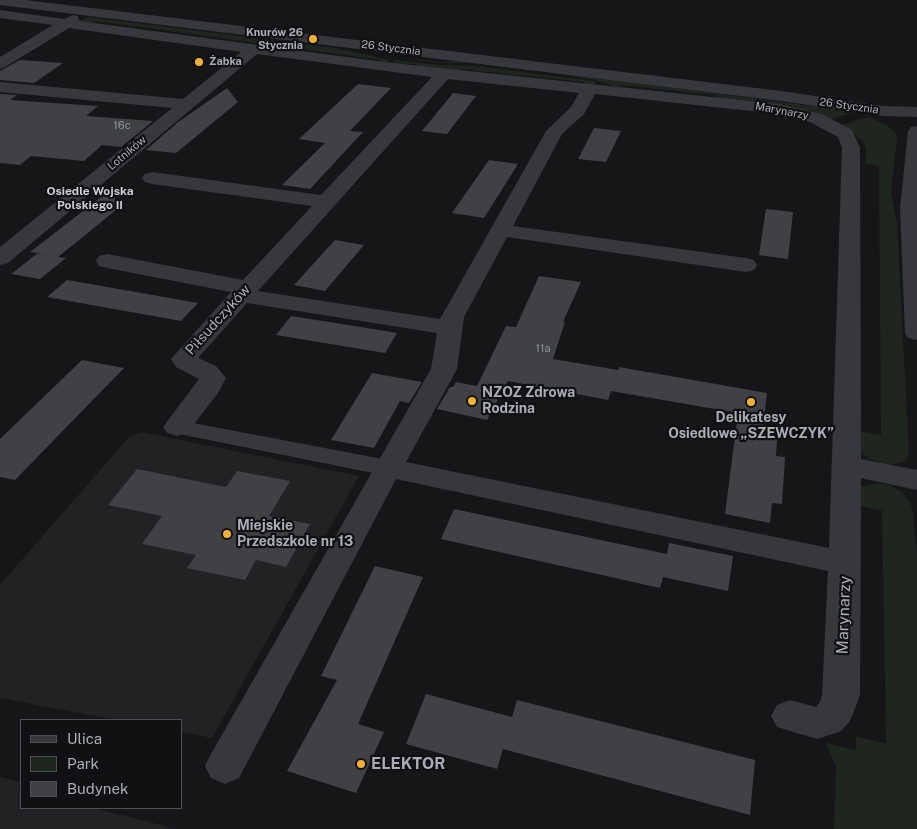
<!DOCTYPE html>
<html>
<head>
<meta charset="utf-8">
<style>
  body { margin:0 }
  #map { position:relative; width:917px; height:829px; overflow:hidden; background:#161618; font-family:"Public Sans",sans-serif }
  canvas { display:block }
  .legend { position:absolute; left:20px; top:719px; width:162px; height:90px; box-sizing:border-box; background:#111113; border:1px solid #4d4f55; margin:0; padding:6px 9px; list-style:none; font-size:15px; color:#a8adb8 }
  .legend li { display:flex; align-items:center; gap:10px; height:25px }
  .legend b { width:25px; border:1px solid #4d4f55 }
</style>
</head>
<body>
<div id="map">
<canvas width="917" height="829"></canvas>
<ul class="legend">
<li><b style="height:6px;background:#37383d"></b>Ulica</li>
<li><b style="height:14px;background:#1e261f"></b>Park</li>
<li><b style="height:14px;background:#404145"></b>Budynek</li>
</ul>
</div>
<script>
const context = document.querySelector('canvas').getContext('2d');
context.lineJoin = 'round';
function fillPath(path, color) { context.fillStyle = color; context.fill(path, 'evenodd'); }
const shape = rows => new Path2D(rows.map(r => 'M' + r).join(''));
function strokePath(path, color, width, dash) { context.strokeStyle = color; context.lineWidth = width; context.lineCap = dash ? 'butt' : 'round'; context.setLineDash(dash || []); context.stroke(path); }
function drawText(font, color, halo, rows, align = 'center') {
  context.font = font + ' "Public Sans",sans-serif'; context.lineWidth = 4.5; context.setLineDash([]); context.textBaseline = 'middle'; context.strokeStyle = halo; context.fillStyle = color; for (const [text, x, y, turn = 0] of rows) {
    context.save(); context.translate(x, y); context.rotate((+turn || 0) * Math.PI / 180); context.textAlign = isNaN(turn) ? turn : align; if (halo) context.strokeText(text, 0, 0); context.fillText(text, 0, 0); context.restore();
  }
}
fillPath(shape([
  [141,432,359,476,212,738,181,732,181,720,117,720,0,698,0,585,130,436],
  [0,777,21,782,18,788,21,790,21,808,93,808,177,829,0,829]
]), '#222225');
fillPath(shape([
  [89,17,335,48,390,60,385,63,379,62,381,60,96,21,89,24,80,21],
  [417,59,442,62,462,61,551,71,855,112,831,119,813,112,786,106,715,99,716,95,620,85,619,88,596,80,548,72,473,63,441,63,415,60],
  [395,60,440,65,477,66,594,81,597,84,584,84,584,82,460,69,457,73,412,68,416,64,392,64],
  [869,117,887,125,896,134,897,139,891,192,897,224,909,454,904,462,890,465,872,460,865,456,859,448,858,431,881,435,879,166,865,164,866,150,863,141,842,125],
  [876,483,886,484,902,492,911,504,913,514,917,554,917,829,834,829,836,767,826,743,856,750,856,736,886,744,882,511,857,505,859,490,861,487]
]), '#1e261f');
fillPath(shape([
  [20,60,63,63,34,83,0,80,0,71],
  [358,84,391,88,350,131,363,132,310,189,282,185,325,143,299,139],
  [227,88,238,102,176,153,146,150,177,123],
  [453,93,476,96,447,134,422,131],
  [0,94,17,95,10,100,98,106,86,116,153,121,121,147,102,145,84,161,31,156,20,165,0,163],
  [594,128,621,131,606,162,578,159],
  [489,160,518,164,484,218,452,213],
  [109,191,121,206,58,257,66,258,40,279,11,274,38,253,47,255,30,252],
  [766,209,793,212,788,259,759,255],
  [335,240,364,245,325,291,294,285],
  [539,276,581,282,563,322,565,322,553,359,618,370,619,367,767,393,762,437,777,439,776,456,785,457,782,504,772,503,770,523,725,514,738,413,611,391,608,400,508,381,487,420,437,409,450,387,453,387,456,382,477,386,506,326,516,327],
  [67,280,136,292,198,303,181,321,47,297],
  [291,316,367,328,397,333,385,353,276,335],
  [82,360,124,368,15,480,0,477,0,439],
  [372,373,422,382,409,403,400,401,374,448,331,440],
  [137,469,226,487,237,471,290,481,269,516,310,524,286,567,256,560,245,580,187,568,196,555,142,544,162,516,108,505],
  [454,509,667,554,669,543,733,556,728,591,663,577,660,588,441,539],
  [375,566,423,577,358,724,384,732,356,793,287,771,337,680,321,676],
  [426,694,512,717,517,700,755,760,750,815,503,749,497,769,406,744]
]), '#404145');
fillPath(shape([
  [177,420,388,460,396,462,400,468,396,474,388,476,169,432,166,427,169,422,177,420]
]), '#37383d');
fillPath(shape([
  [0,10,64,19,73,15,78,16,79,21,384,62,778,104,822,114,852,130,860,148,861,459,917,470,917,490,861,478,860,695,850,721,841,731,817,739,777,727,771,716,777,705,790,700,816,707,820,702,822,695,828,571,396,479,239,778,225,784,211,778,205,766,211,754,431,369,437,333,247,303,198,358,216,366,226,378,218,393,187,433,177,436,167,433,163,427,199,379,176,367,171,359,231,292,107,268,99,266,96,261,99,256,107,254,243,280,312,206,152,184,145,182,142,178,145,174,152,172,321,195,432,77,257,54,8,263,0,265,0,247,172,108,0,92,0,82,183,99,241,52,69,28,5,67,0,69,0,57,53,25,0,18,0,10],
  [448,79,579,93,571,107,546,131,440,319,258,291,448,79],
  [595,94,778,114,810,122,838,137,842,148,829,548,406,462,457,369,464,317,507,237,746,272,754,270,757,265,754,260,746,258,513,226,562,134,584,114,595,94]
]), '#37383d');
fillPath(shape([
  [0,0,25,0,781,91,883,106,917,107,917,117,883,116,781,101,0,5,0,0],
  [917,126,917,340,908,338,905,333,900,208,908,131,911,127,917,126]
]), '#37383d');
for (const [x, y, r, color] of [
  [313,39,5,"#f2b134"],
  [199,62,5,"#f2b134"],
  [472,401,5,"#f2b134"],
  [751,402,5,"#f2b134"],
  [227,534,5,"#f2b134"],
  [361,764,5,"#f2b134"]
]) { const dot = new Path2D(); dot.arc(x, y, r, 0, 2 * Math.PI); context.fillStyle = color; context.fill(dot); strokePath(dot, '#111113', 2); }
drawText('bold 11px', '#a8adb8', '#111113', [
  ["Knurów 26",303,33],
  ["Stycznia",303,46],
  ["Żabka",209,62,"left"]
], 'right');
drawText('11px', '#a8adb8', '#111113', [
  ["26 Stycznia",391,48,7],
  ["26 Stycznia",849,106,8],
  ["Marynarzy",782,111,11],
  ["Lotników",127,153,-40]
]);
drawText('11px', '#8e929b', null, [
  ["16c",122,126],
  ["11a",543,349]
]);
drawText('bold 12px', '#c9ccd4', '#111113', [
  ["Osiedle Wojska",90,191],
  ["Polskiego II",90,205]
]);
drawText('14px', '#a8adb8', '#111113', [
  ["Piłsudczyków",218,320,-48]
]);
drawText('bold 14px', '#a8adb8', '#111113', [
  ["NZOZ Zdrowa",482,393],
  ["Rodzina",482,409],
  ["Delikatesy",751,418,"center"],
  ["Osiedlowe „SZEWCZYK”",751,434,"center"],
  ["Miejskie",237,526],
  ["Przedszkole nr 13",237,542]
], 'left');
drawText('16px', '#a8adb8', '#111113', [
  ["Marynarzy",844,615,-88]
]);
drawText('bold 16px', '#a8adb8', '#111113', [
  ["ELEKTOR",371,764]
], 'left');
</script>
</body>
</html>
